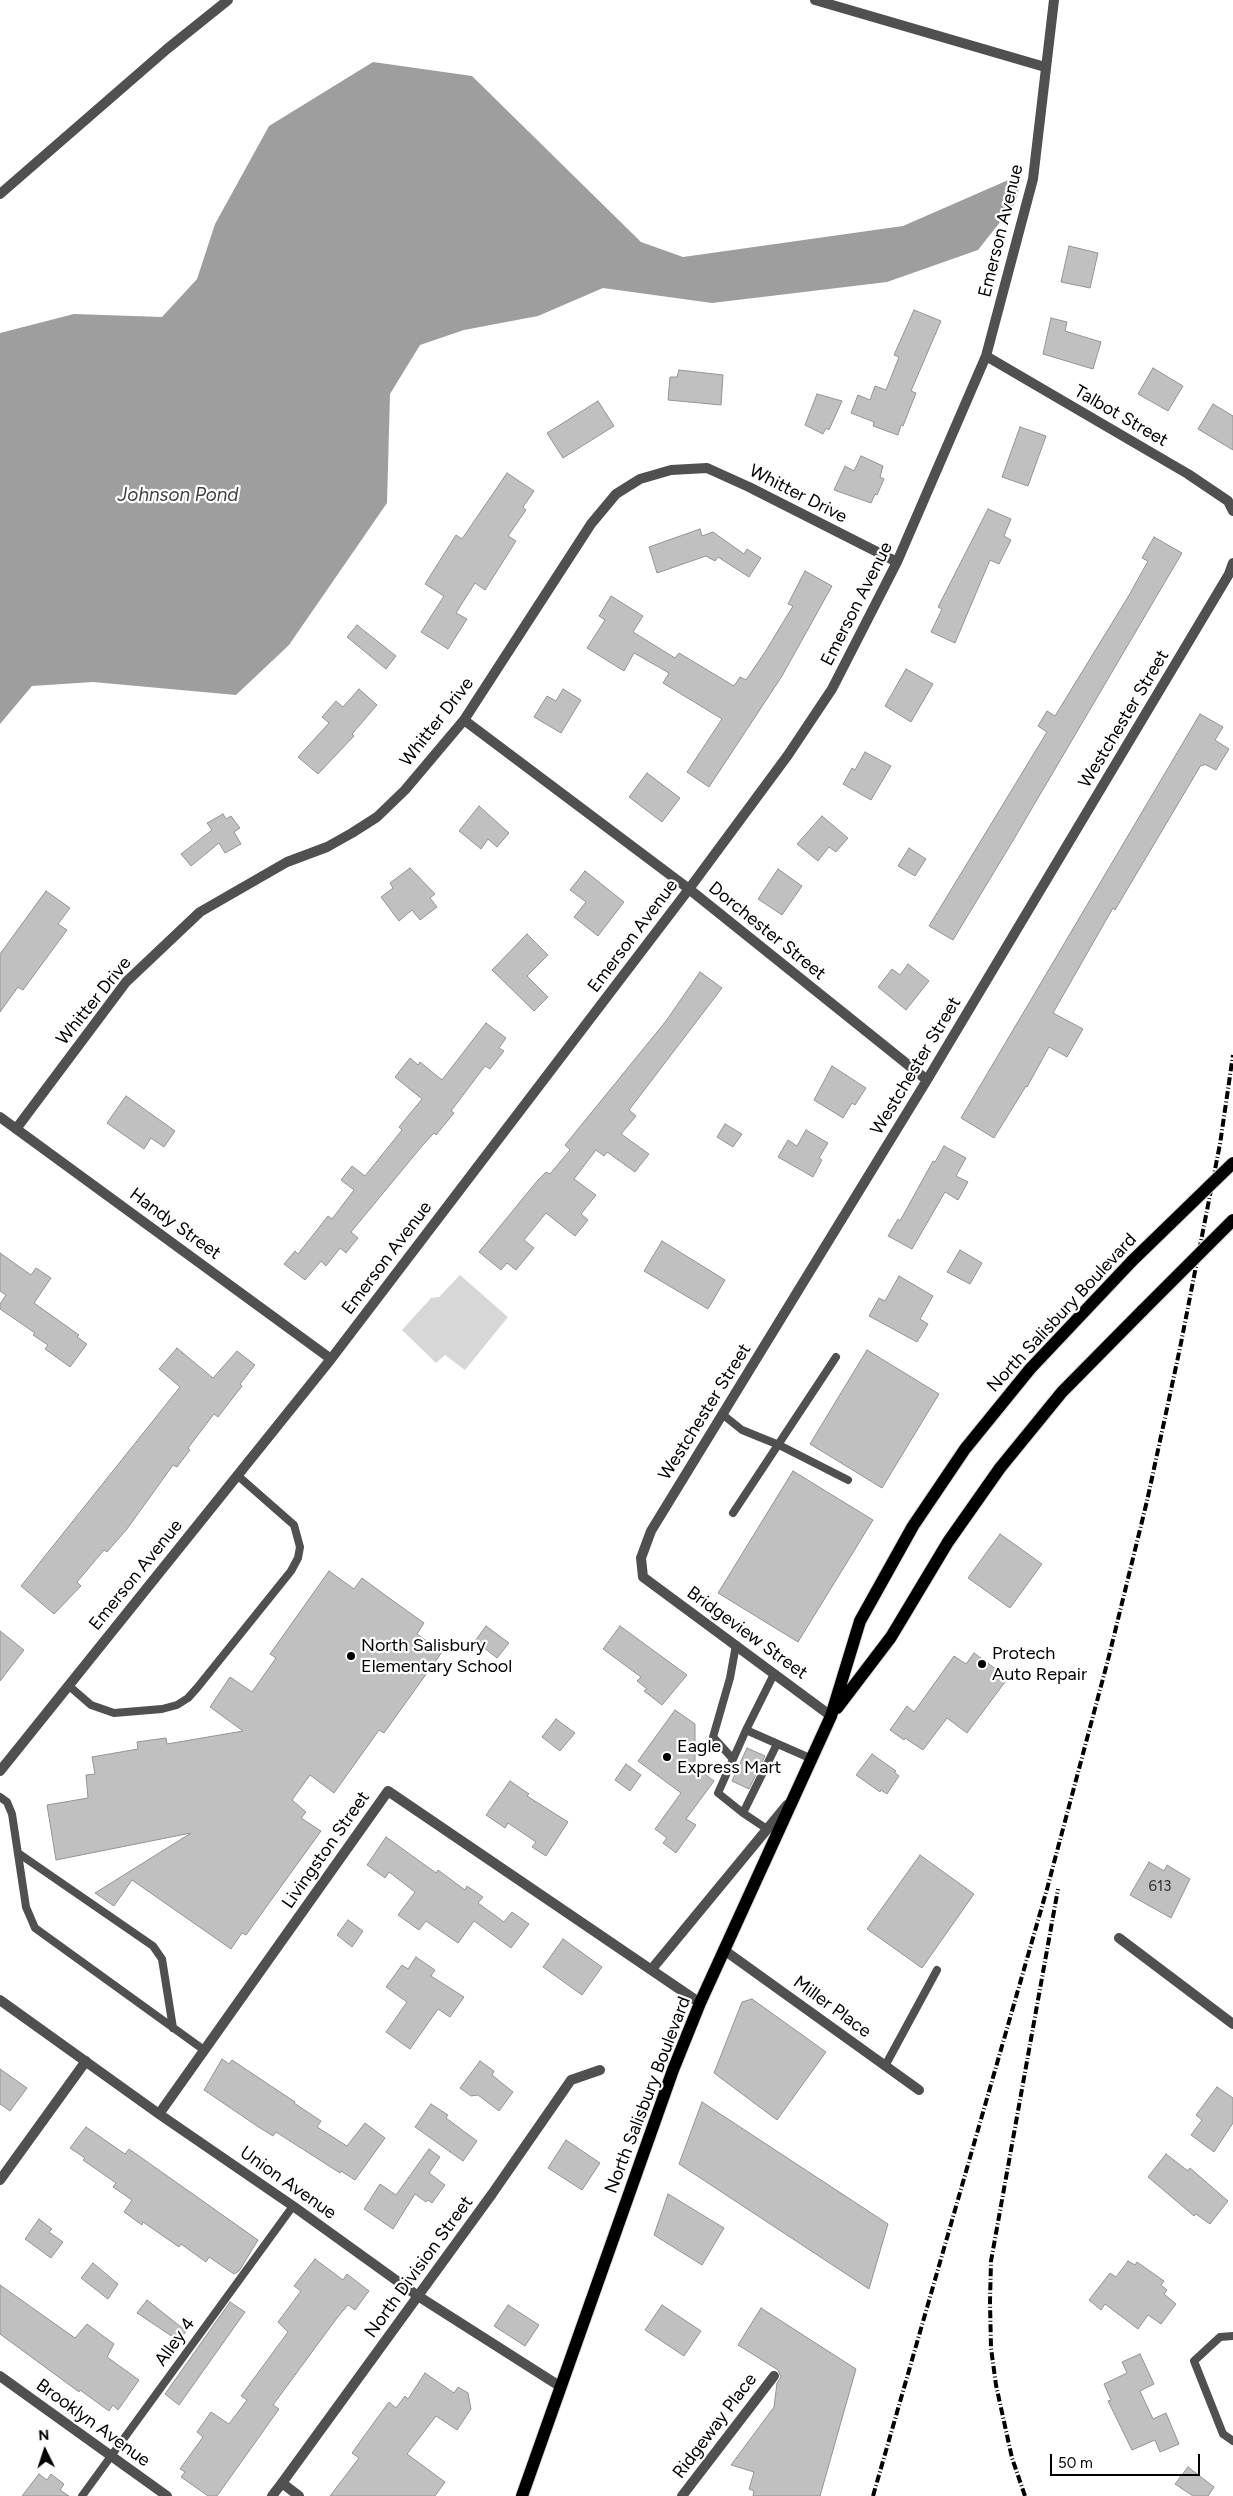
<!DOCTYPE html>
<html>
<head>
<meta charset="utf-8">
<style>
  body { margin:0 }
  #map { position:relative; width:1233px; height:2496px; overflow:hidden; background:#fff; font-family:Figtree,sans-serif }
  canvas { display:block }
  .north { position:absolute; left:20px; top:2426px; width:50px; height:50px; -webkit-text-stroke:4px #fff; paint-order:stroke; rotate:356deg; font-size:14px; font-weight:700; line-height:20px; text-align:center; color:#000 }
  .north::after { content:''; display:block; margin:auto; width:18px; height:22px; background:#000; clip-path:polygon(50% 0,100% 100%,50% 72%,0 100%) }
  .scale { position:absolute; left:1050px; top:2454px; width:150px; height:22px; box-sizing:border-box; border:2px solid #000; border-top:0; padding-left:6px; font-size:15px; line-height:18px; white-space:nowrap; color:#000; -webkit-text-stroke:4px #fff; paint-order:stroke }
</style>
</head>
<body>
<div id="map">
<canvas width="1233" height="2496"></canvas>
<div class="north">N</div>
<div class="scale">50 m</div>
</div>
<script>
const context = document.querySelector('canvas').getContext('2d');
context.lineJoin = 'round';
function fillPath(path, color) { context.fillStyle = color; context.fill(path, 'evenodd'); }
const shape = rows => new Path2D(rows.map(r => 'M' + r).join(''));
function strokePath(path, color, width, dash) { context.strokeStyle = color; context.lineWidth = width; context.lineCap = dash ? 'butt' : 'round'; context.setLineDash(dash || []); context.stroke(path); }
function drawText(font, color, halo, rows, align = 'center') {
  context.font = font + ' Figtree,sans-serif'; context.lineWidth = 4.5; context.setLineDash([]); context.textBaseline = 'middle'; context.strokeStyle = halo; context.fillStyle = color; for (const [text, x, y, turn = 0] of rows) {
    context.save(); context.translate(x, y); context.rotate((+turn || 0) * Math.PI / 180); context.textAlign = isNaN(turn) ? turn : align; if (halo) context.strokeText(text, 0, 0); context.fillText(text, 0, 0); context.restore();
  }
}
fillPath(shape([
  [460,1275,508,1317,465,1370,445,1355,436,1363,402,1330,431,1298,439,1297]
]), '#d7d7d7');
fillPath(shape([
  [373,62,472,76,641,242,683,257,903,226,1022,174,1016,202,978,250,887,282,712,303,603,288,538,316,464,330,420,345,390,394,387,503,289,645,236,695,93,682,32,686,0,724,0,333,74,314,162,317,197,279,215,224,269,126]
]), '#9e9e9e');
const building = shape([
  [1069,246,1098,253,1090,288,1061,282,1069,246],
  [914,310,941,321,911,391,916,393,903,426,901,425,898,435,895,434,873,426,874,422,851,413,858,395,870,400,875,386,886,390,899,357,894,355,914,310],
  [1051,318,1067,322,1065,331,1101,342,1093,369,1043,354,1051,318],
  [1153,368,1183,386,1168,411,1138,394,1153,368],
  [679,370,723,375,721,405,668,400,670,377,677,377,679,370],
  [817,394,842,401,829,430,826,428,823,434,805,425,817,394],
  [598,401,614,426,563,458,547,433,598,401],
  [1213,404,1233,416,1233,450,1198,429,1213,404],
  [1020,427,1046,436,1028,486,1002,477,1020,427],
  [861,456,883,466,880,477,884,479,877,495,875,494,871,503,834,490,845,466,854,471,861,456],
  [507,473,534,491,523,507,526,510,508,536,516,541,485,590,475,583,456,613,467,619,448,649,421,632,444,596,425,584,456,535,462,539,507,473],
  [988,509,1011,519,1004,536,1011,540,999,564,990,560,955,643,931,632,942,609,938,607,988,509],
  [700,529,702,536,713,532,744,554,747,549,761,558,749,577,718,557,715,561,706,556,657,573,649,547,700,529],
  [1154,537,1182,553,1008,849,953,940,929,926,1047,732,1038,726,1047,711,1055,716,1128,597,1148,561,1142,558,1154,537],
  [805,571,832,586,782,676,709,787,687,772,722,719,663,683,669,673,634,653,624,671,587,648,605,620,599,616,611,596,643,616,633,632,675,658,679,653,734,686,740,677,746,680,765,652,793,606,788,604,805,571],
  [357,625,396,656,386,669,347,637,357,625],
  [906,669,933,684,911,722,885,706,906,669],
  [359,689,377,705,352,734,354,736,318,774,298,757,329,723,322,717,336,701,343,707,359,689],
  [563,689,581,700,561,733,534,717,547,696,556,701,563,689],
  [1200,714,1223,727,1215,740,1229,749,1216,770,1204,764,1203,766,1201,765,1115,910,1113,908,1053,1013,1083,1029,1067,1057,1049,1047,1027,1087,1026,1086,994,1138,961,1118,1200,714],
  [865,752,891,766,871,800,843,784,852,768,855,770,865,752],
  [647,773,680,798,662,822,629,797,647,773],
  [479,806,509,833,497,847,488,839,481,849,459,831,479,806],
  [223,814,226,819,231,816,240,828,234,832,241,844,225,853,219,843,191,866,181,854,212,830,207,823,223,814],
  [822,816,848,838,836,852,829,847,818,861,797,844,822,816],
  [909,848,926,859,915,876,898,866,909,848],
  [410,868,435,894,430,898,437,907,420,920,412,910,399,921,381,897,393,888,390,883,410,868],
  [778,869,802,886,782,915,758,899,778,869],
  [585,871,624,902,598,936,574,917,586,902,570,890,585,871],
  [46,891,70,908,58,924,67,930,23,990,18,987,0,1012,0,954,46,891],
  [527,934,548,955,527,976,548,997,534,1011,492,970,527,934],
  [908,964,929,981,906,1010,878,987,892,969,900,975,908,964],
  [700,972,722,988,629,1110,636,1116,621,1134,649,1154,635,1172,607,1152,604,1156,596,1150,574,1179,596,1195,581,1214,588,1220,575,1236,546,1213,524,1240,534,1248,516,1270,507,1263,501,1270,479,1252,538,1180,546,1172,550,1174,570,1150,565,1145,666,1021,700,972],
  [486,1023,506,1038,499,1048,504,1051,490,1069,485,1066,451,1111,454,1113,436,1135,434,1133,422,1146,351,1232,358,1238,346,1253,340,1248,326,1266,321,1261,305,1280,284,1264,295,1251,298,1254,328,1216,332,1219,354,1190,341,1180,352,1166,365,1176,402,1130,399,1127,422,1099,395,1077,410,1058,418,1065,420,1062,442,1080,486,1023],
  [832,1066,866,1088,855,1105,852,1103,843,1118,814,1100,832,1066],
  [126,1096,175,1131,164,1147,151,1138,144,1149,107,1123,126,1096],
  [725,1124,742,1134,733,1147,717,1137,725,1124],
  [806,1130,828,1143,819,1158,822,1160,813,1177,778,1157,788,1140,797,1146,806,1130],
  [944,1146,966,1158,956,1176,968,1182,958,1200,945,1192,912,1249,888,1236,898,1219,900,1221,933,1161,935,1162,944,1146],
  [662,1241,725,1280,708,1309,644,1271,662,1241],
  [960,1250,982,1263,970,1284,947,1272,960,1250],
  [0,1253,31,1275,36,1268,51,1278,34,1303,79,1335,77,1337,87,1344,70,1367,45,1349,48,1345,33,1335,35,1333,0,1309,0,1304,6,1295,0,1291,0,1253],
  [899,1276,933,1296,920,1319,928,1324,917,1342,869,1316,879,1298,885,1301,899,1276],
  [177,1348,213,1378,237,1351,255,1365,240,1384,242,1386,218,1417,214,1414,188,1448,190,1450,177,1467,173,1465,127,1529,107,1552,104,1550,77,1582,81,1586,54,1614,21,1586,180,1387,159,1369,177,1348],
  [867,1350,939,1394,882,1488,810,1444,867,1350],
  [793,1471,873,1520,798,1642,718,1593,793,1471],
  [1000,1534,1042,1564,1010,1608,968,1578,1000,1534],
  [329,1571,354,1589,362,1578,385,1595,424,1623,417,1634,442,1652,384,1733,379,1730,334,1793,310,1775,292,1800,306,1812,301,1818,321,1831,246,1935,242,1933,231,1949,132,1880,114,1906,95,1893,191,1833,56,1860,47,1805,88,1798,86,1775,95,1774,92,1757,138,1749,137,1742,166,1738,167,1744,243,1731,210,1707,230,1677,252,1692,276,1658,270,1654,329,1571],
  [486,1626,509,1643,497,1658,475,1641,486,1626],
  [620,1626,687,1675,662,1705,644,1691,647,1689,637,1681,641,1677,603,1649,620,1626],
  [0,1631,24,1650,0,1681,0,1631],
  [974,1653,1008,1678,967,1733,947,1718,923,1750,905,1738,904,1740,890,1730,907,1706,914,1712,954,1656,966,1664,974,1653],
  [675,1710,695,1724,695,1767,714,1781,686,1819,696,1825,676,1853,663,1843,667,1838,655,1829,681,1793,638,1761,675,1710],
  [556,1719,575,1733,560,1751,542,1737,556,1719],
  [747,1748,765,1756,749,1789,732,1781,747,1748],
  [872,1754,896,1771,894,1772,899,1776,887,1794,881,1790,880,1792,856,1775,872,1754],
  [626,1764,641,1775,630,1791,615,1780,626,1764],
  [510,1781,529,1794,527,1796,568,1822,546,1856,532,1847,536,1842,508,1823,505,1828,486,1815,510,1781],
  [386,1837,436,1873,438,1870,465,1890,467,1886,483,1897,478,1903,504,1922,512,1912,529,1924,511,1948,474,1921,458,1943,426,1921,419,1930,398,1915,415,1892,389,1872,385,1878,367,1865,386,1837],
  [920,1855,974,1894,922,1968,867,1929,920,1855],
  [1149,1862,1164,1871,1167,1865,1190,1879,1171,1918,1130,1895,1149,1862],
  [348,1920,363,1931,352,1947,337,1935,348,1920],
  [563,1939,602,1967,582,1995,543,1967,563,1939],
  [416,1957,435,1970,431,1976,464,1997,450,2017,438,2009,410,2049,386,2032,407,2002,386,1987,402,1965,408,1969,416,1957],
  [752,1999,826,2052,777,2120,714,2073,742,2002,752,1999],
  [222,2059,229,2064,232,2060,295,2102,294,2103,321,2121,317,2127,347,2146,365,2123,385,2138,355,2180,341,2171,340,2173,276,2132,273,2136,257,2126,204,2090,222,2059],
  [480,2061,494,2071,492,2075,513,2092,499,2111,478,2095,471,2096,460,2088,480,2061],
  [0,2069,27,2088,10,2111,0,2104,0,2069],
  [1217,2087,1233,2098,1233,2123,1214,2152,1191,2135,1202,2120,1196,2115,1217,2087],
  [702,2102,888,2224,869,2289,679,2164,702,2102],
  [431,2104,448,2115,446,2118,477,2141,463,2161,415,2127,431,2104],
  [86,2127,125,2154,129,2149,258,2240,239,2271,234,2274,209,2257,206,2262,181,2244,179,2247,143,2222,142,2225,124,2212,132,2200,113,2187,116,2183,83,2160,85,2158,70,2148,86,2127],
  [566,2140,600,2163,582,2190,548,2168,566,2140],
  [429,2149,440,2157,429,2173,445,2185,432,2203,428,2200,426,2202,415,2194,393,2229,364,2209,380,2184,396,2195,429,2149],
  [1166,2154,1188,2171,1190,2168,1228,2201,1210,2224,1196,2214,1194,2216,1148,2177,1166,2154],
  [668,2194,724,2228,702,2265,654,2235,668,2194],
  [39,2219,52,2229,49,2232,63,2242,51,2258,25,2239,39,2219],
  [315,2259,343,2280,347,2274,369,2291,355,2310,348,2305,337,2318,273,2405,279,2409,217,2496,208,2496,181,2477,185,2472,180,2469,203,2437,197,2432,211,2412,229,2424,247,2400,241,2396,288,2332,278,2322,301,2291,294,2286,315,2259],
  [1128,2261,1135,2265,1137,2262,1164,2281,1161,2285,1167,2290,1164,2294,1176,2304,1161,2324,1148,2315,1138,2329,1105,2304,1101,2310,1089,2300,1110,2273,1116,2277,1128,2261],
  [93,2263,118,2284,108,2299,81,2278,93,2263],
  [0,2285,75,2338,87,2324,114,2344,107,2357,139,2380,118,2410,113,2405,109,2411,80,2390,79,2392,0,2334,0,2285],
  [147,2300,186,2331,179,2341,137,2313,147,2300],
  [230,2302,245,2312,179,2405,165,2394,230,2302],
  [508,2305,539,2325,525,2346,494,2326,508,2305],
  [662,2305,701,2331,684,2356,645,2330,662,2305],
  [761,2308,856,2369,820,2496,753,2496,754,2491,749,2489,754,2472,731,2465,774,2407,777,2383,781,2377,778,2370,738,2345,761,2308],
  [1140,2354,1154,2384,1140,2391,1153,2419,1166,2413,1179,2444,1160,2452,1155,2440,1132,2450,1108,2401,1111,2400,1104,2384,1127,2373,1122,2362,1140,2354],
  [425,2373,454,2393,458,2387,468,2393,471,2409,457,2430,436,2416,407,2454,445,2482,435,2496,330,2496,359,2458,352,2453,378,2417,389,2402,396,2408,405,2396,408,2399,425,2373],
  [1188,2467,1214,2487,1208,2496,1193,2496,1175,2484,1188,2467],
  [39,2474,47,2480,51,2474,64,2484,60,2490,69,2496,22,2496,39,2474]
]);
fillPath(building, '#c0c0c0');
strokePath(building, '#949494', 1);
const primary = shape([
  [837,1708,891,1637,948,1542,1000,1468,1062,1392,1143,1310],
  [522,2496,673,2070,700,2003,831,1716,860,1621,913,1526,965,1449,1030,1369,1132,1261]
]);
strokePath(primary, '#dbdbdb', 14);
strokePath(shape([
  [722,1414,742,1430,779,1445,848,1480],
  [733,1513,836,1357],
  [68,1685,91,1705,114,1713,162,1709,177,1705,188,1698,197,1688,291,1571,298,1558,300,1547,294,1525,237,1475],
  [746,1730,774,1674],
  [733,1759,713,1737,730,1678,736,1645],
  [0,1797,7,1802,12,1814,26,1907,35,1928,204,2050],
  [743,1813,777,1744],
  [767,1829,743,1813,718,1793,746,1730,812,1759],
  [18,1853,153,1946,162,1959,173,2028],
  [885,2066,937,1970],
  [1233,2336,1220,2337,1194,2361,1223,2434,1233,2441],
  [82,2496,293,2206]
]), '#505050', 8);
strokePath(shape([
  [815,0,1045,67],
  [0,194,167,49,228,0],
  [986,356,1188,474,1228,501,1233,511],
  [464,720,689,889,927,1080],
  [0,1117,331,1359],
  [16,1129,126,982,200,912,287,862,327,847,352,833,377,817,405,790,464,720,591,524,616,494,640,479,671,470,707,468,749,487,897,562],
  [831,1716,643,1577,641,1558,651,1531,927,1080,1229,574,1233,563],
  [0,1771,331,1359,689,889,788,755,832,689,897,562,986,356,1033,179,1054,0],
  [1119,1938,1233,2024],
  [724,1950,919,2090],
  [651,1970,787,1805],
  [0,2000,159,2114,293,2206,418,2296,561,2387],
  [159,2114,388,1791,700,2003],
  [0,2180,86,2061],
  [0,2376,167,2496],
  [282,2483,492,2194,571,2080,600,2070],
  [682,2496,774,2376]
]), '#505050', 10);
strokePath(shape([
  [272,2496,282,2483,299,2496]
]), '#505050', 10);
strokePath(primary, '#000', 12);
strokePath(shape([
  [873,2496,1047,1889,1109,1656,1147,1501,1180,1348,1220,1144,1233,1055],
  [1025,2496,1012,2458,996,2385,991,2348,990,2302,991,2261,1058,1889]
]), '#000', 4, [8, 2.5, 1, 2.5]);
const primaryBridge = shape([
  [1132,1261,1233,1163],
  [1143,1310,1233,1220]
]);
strokePath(primaryBridge, '#dbdbdb', 14, []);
strokePath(primaryBridge, '#000', 12);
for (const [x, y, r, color] of [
  [351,1656,5,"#000"],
  [982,1664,5,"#000"],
  [667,1757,5,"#000"]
]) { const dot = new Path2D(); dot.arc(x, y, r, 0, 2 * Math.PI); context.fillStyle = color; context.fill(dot); strokePath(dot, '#fff', 2); }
drawText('15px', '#303030', null, [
  ["613",1160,1887]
]);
drawText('18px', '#000', '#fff', [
  ["Emerson Avenue",1001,231,-76],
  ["Talbot Street",1121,416,30],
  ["Whitter Drive",798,494,27],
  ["Emerson Avenue",857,604,-63],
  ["Westchester Street",1124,719,-59],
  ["Whitter Drive",437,722,-52],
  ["Dorchester Street",767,931,39],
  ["Emerson Avenue",633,936,-53],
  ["Whitter Drive",94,1001,-51],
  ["Westchester Street",916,1066,-59],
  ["Handy Street",175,1224,36],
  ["Emerson Avenue",387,1258,-53],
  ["North Salisbury Boulevard",1062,1313,-47],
  ["Westchester Street",705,1412,-58],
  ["Emerson Avenue",136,1575,-51],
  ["Bridgeview Street",747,1633,36],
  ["Livingston Street",326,1850,-55],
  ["Miller Place",832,2007,36],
  ["North Salisbury Boulevard",648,2095,-69],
  ["Union Avenue",288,2183,35],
  ["North Division Street",419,2267,-54],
  ["Alley 4",175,2342,-54],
  ["Brooklyn Avenue",93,2423,36],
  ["Ridgeway Place",715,2426,-53]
]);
drawText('18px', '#000', '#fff', [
  ["North Salisbury",361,1646],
  ["Elementary School",361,1667],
  ["Protech",992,1654],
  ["Auto Repair",992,1675],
  ["Eagle",677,1747],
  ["Express Mart",677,1768]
], 'left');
drawText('italic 19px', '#3f3f3f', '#fff', [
  ["Johnson Pond",178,495]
]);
</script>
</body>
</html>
